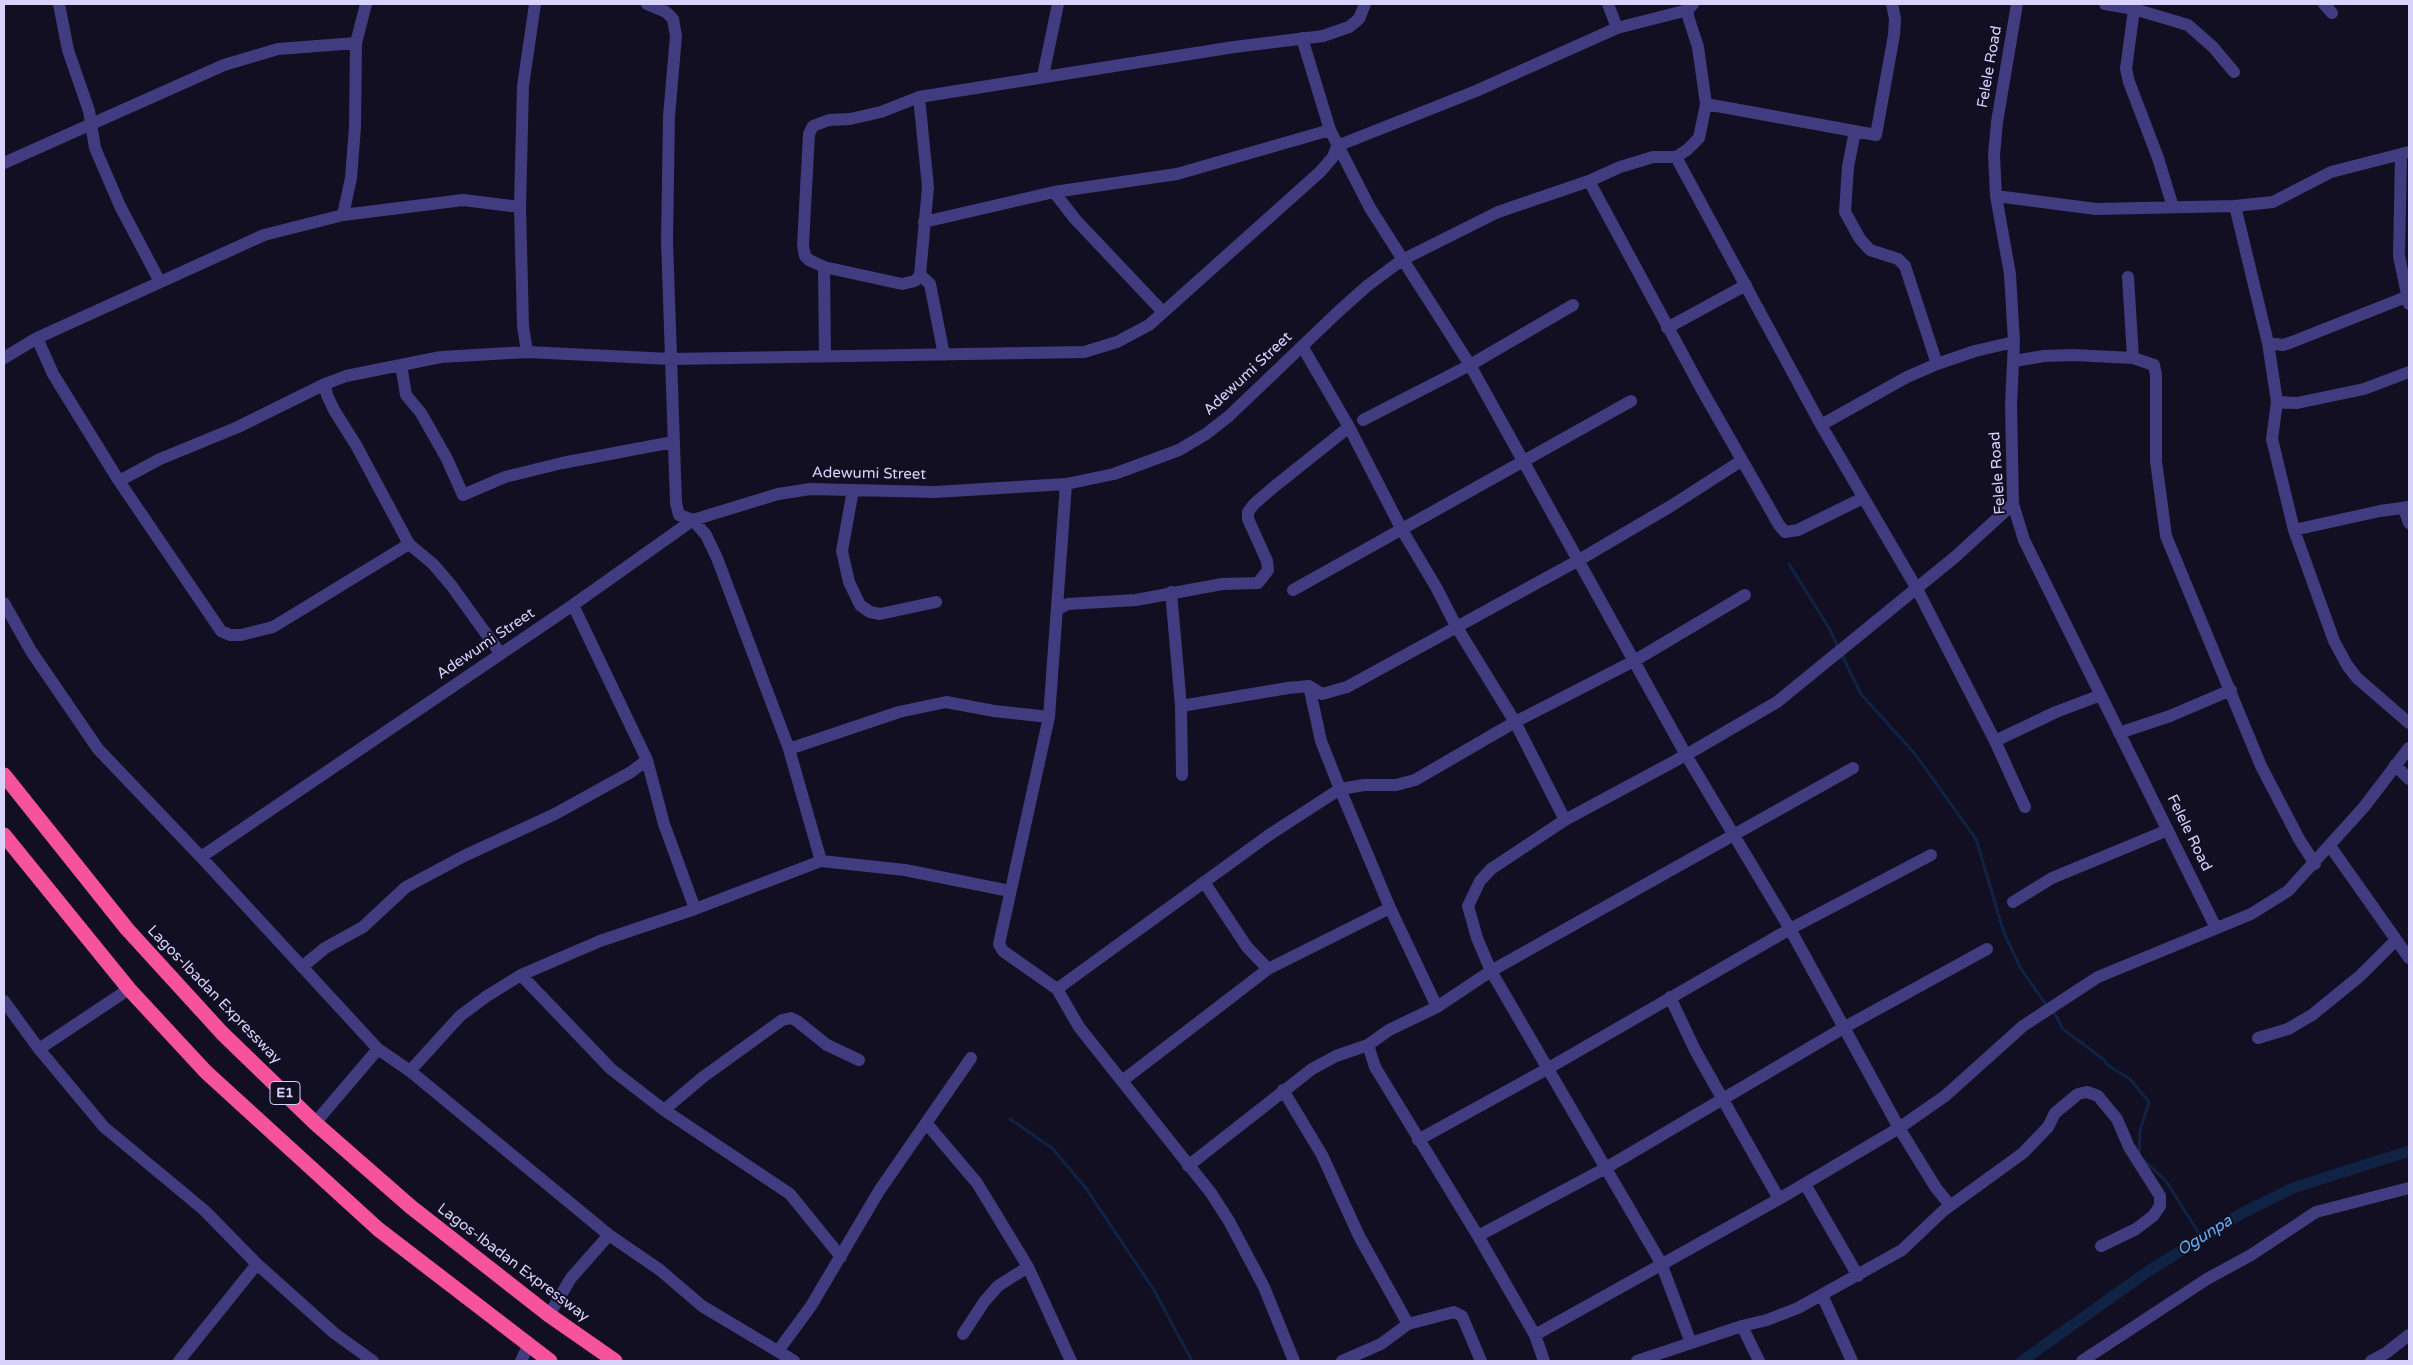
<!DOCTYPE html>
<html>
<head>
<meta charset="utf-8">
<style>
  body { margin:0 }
  #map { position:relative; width:2413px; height:1365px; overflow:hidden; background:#130f22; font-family:"Varela Round",sans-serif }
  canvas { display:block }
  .frame { position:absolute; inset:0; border:5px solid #d8d2fd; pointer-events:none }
</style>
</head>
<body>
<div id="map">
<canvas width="2413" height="1365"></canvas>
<div class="frame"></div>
</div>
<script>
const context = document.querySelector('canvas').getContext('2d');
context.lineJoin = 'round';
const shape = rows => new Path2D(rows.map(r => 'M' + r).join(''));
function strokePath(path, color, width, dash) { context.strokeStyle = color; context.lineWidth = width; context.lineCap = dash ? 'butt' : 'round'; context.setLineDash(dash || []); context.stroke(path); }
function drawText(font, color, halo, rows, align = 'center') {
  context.font = font + ' "Varela Round",sans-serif'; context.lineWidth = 4; context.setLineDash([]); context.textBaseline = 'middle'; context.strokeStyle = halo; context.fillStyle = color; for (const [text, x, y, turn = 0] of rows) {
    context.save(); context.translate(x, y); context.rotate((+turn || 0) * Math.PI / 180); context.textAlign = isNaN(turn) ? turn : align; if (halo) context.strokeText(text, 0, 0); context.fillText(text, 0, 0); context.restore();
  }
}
strokePath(shape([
  [1789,564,1829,628,1838,647],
  [1841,653,1861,694,1915,754,1976,839,2004,933,2021,969,2047,1006],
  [2051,1010,2057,1017,2062,1028,2103,1059,2109,1066,2130,1079,2149,1102,2140,1131,2139,1155],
  [1010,1119,1052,1148,1085,1187,1154,1290,1192,1361],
  [2143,1159,2166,1181,2203,1240]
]), '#102345', 3);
strokePath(shape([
  [2022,1361,2147,1272,2242,1213,2293,1188,2409,1151]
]), '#102345', 11);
strokePath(shape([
  [59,4,68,50,89,111,95,148,120,206,160,282],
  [647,4,666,12,673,19,676,36,669,116,667,241,676,503,679,515,693,520,706,535,717,558,789,749,821,861],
  [1608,4,1617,28],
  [2017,4,1997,122,1994,155,1996,196,2010,274,2014,342,2011,405,2013,504,2024,540,2216,928],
  [2105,4,2134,9,2188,25,2213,47,2234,72],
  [2324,4,2332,13],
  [2134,9,2126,69,2129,82,2158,158,2173,207],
  [1302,38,1330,130,1370,208,1470,365,1686,755,1790,929,1899,1128,1936,1188,1950,1205],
  [1043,76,1058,4],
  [919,97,928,187,920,275,915,281,902,284,824,267,809,260,805,256,803,245,809,134,813,126,829,120,850,119,881,112,919,97,1234,47,1323,36,1349,27,1359,19,1365,4],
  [1706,104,1876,135,1894,35,1895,19,1892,4],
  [1855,131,1848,167,1845,212,1860,239,1870,250,1898,259,1905,266,1937,364],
  [2401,154,2399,256,2409,304],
  [1676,157,1821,425,1917,589,1995,741,2025,807],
  [4,163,224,65,278,49,356,43],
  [1589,181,1702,390,1779,525,1785,532,1798,530,1863,498],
  [1054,192,1075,219,1162,311],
  [1996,196,2096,209,2235,206,2273,202,2331,172,2409,152],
  [2235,206,2268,343,2277,402,2272,439,2294,530,2334,641,2347,665,2357,678,2409,723],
  [343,215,351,178,355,127,356,43,366,4],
  [924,222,1054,192,1177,174,1330,130],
  [824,267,825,356],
  [920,275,930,284,944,355],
  [2128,277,2133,358],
  [1667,328,1746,285],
  [37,338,53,374,119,481,221,631,230,635,241,635,273,627,409,544],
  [2268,343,2283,345,2292,342,2406,297],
  [1302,346,1349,427,1402,530,1436,587,1456,626,1515,722,1565,820],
  [527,352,523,326,520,207,523,86,535,4],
  [4,358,37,338,264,235,343,215,463,200,520,207],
  [2014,361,2044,356,2073,355,2133,358,2154,365,2156,375,2156,461,2166,536,2261,766,2299,839,2315,864],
  [401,365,406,395,421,413,447,459,463,495,505,477,562,463,673,442],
  [325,384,327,395,334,410,356,445,409,544,433,564,451,585,500,653],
  [2277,402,2297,403,2364,389,2409,372],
  [1363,420,1470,365,1573,305],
  [1821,425,1907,377,1937,364,1975,351,2014,342],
  [119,481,160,459,238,427,325,384,346,376,441,357,527,352,671,359,1084,352,1117,342,1149,325,1320,172,1333,157,1337,146,1476,91,1617,28,1688,10],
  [1066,484,1049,717,999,944,1003,951,1057,989,1079,1027,1211,1193,1229,1221,1264,1287,1294,1361],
  [853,490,842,551,849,582,860,605,870,612,880,614,936,602],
  [2404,509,2409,523],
  [2294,530,2380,511,2409,507],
  [1293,590,1631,401],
  [1171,592,1181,706,1182,775],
  [4,603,31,651,98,749,201,857],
  [573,605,647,760,664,824,695,909],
  [1058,609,1068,604,1136,600,1222,584,1258,583,1268,570,1267,561,1248,519,1248,512,1254,504,1275,486,1349,427],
  [1309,686,1321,741,1340,789,1390,908,1437,1007],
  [1181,706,1288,688,1309,686,1322,694,1347,687,1579,560,1671,506,1741,461],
  [2119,733,2170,716,2231,690],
  [1995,741,2056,712,2101,695],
  [789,749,899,712,946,702,994,711,1049,717],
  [2395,765,2409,779],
  [2330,846,2409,958],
  [1204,882,1247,947,1268,969],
  [2013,902,2052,878,2168,830],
  [302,967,325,948,363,927,406,887,464,856,555,814,631,772,647,760],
  [521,975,611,1069,664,1110,790,1194,841,1257],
  [1057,989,1269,835,1340,789,1364,785,1396,785,1415,780,1515,722,1634,661,1745,595],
  [1670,997,1695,1050,1779,1199],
  [4,1001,39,1049,104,1127,204,1210,257,1264,334,1333,373,1361],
  [2258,1038,2288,1029,2312,1015,2360,976,2395,941],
  [1368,1045,1375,1067,1478,1236,1535,1335,1544,1361],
  [39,1049,129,989],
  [378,1049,410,1071,609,1235,660,1270,702,1306,794,1361],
  [410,1071,460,1016,487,996,521,975,600,941,695,909,821,861,905,870,1010,891],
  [1122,1081,1268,969,1390,908],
  [1283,1090,1322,1155,1359,1236,1408,1324],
  [664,1110,703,1077,782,1020,791,1018,797,1021,827,1045,859,1060],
  [315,1123,378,1049,201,857,573,605,693,520,778,494,810,489,935,492,1066,484,1114,474,1179,450,1206,434,1229,416,1339,311,1367,286,1402,260,1498,212,1589,181,1620,167,1653,157,1676,157,1687,150,1699,138,1706,104,1698,47,1688,16,1688,10,1693,4],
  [927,1124,977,1183,1028,1267,1071,1361],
  [1418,1140,1547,1069,1790,929,1931,855],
  [1188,1166,1312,1069,1336,1056,1368,1045,1389,1030,1437,1007,1491,971,1853,768],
  [1805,1184,1858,1276],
  [1478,1236,1604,1169,1845,1027,1987,949],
  [1822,1295,1852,1361],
  [549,1315,571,1278,609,1235],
  [1742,1326,1759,1361],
  [963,1334,984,1302,998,1286,1028,1267],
  [1535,1335,1779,1199,1899,1128,1945,1096,2023,1026,2098,977,2251,914,2288,891,2364,807,2409,748],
  [1691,1343,1661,1263,1491,971,1477,938,1468,906,1480,881,1491,869,1565,820,1686,755,1777,702,1955,557,2013,504],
  [778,1351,811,1306,879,1191,971,1058],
  [179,1361,257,1264],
  [521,1361,528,1346],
  [1342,1361,1381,1344,1408,1324,1454,1312,1462,1316,1481,1361],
  [1637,1361,1742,1326,1767,1320,1798,1308,1902,1250,1943,1211,2023,1153,2048,1127,2055,1113,2078,1094,2087,1092,2098,1096,2117,1119,2129,1147,2160,1196,2160,1206,2153,1216,2136,1229,2101,1246],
  [2082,1361,2207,1279,2251,1255,2316,1212,2409,1188],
  [2371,1361,2386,1353,2409,1335]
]), '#413c7f', 12);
strokePath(shape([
  [4,775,127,929,222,1033,315,1123,411,1207,549,1315,615,1361],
  [4,835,129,989,206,1072,378,1229,550,1361]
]), '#f7539d', 15);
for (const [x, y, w] of [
  [285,1093,30]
]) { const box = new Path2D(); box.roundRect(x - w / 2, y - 11.5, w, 23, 4); context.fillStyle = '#130f22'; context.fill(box); strokePath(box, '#d8d2fd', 1); }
drawText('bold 14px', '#d8d2fd', null, [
  ["E1",285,1093]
]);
drawText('15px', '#d8d2fd', '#130f22', [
  ["Felele Road",1990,67,-80],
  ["Adewumi Street",1248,374,-43],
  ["Felele Road",1998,473,-94],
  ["Adewumi Street",869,474,1],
  ["Adewumi Street",486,644,-34],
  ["Felele Road",2189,833,64],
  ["Lagos-Ibadan Expressway",214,995,46],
  ["Lagos-Ibadan Expressway",513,1263,37]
]);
drawText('italic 16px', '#65b0f8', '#130f22', [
  ["Ogunpa",2205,1236,-32]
]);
</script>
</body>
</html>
